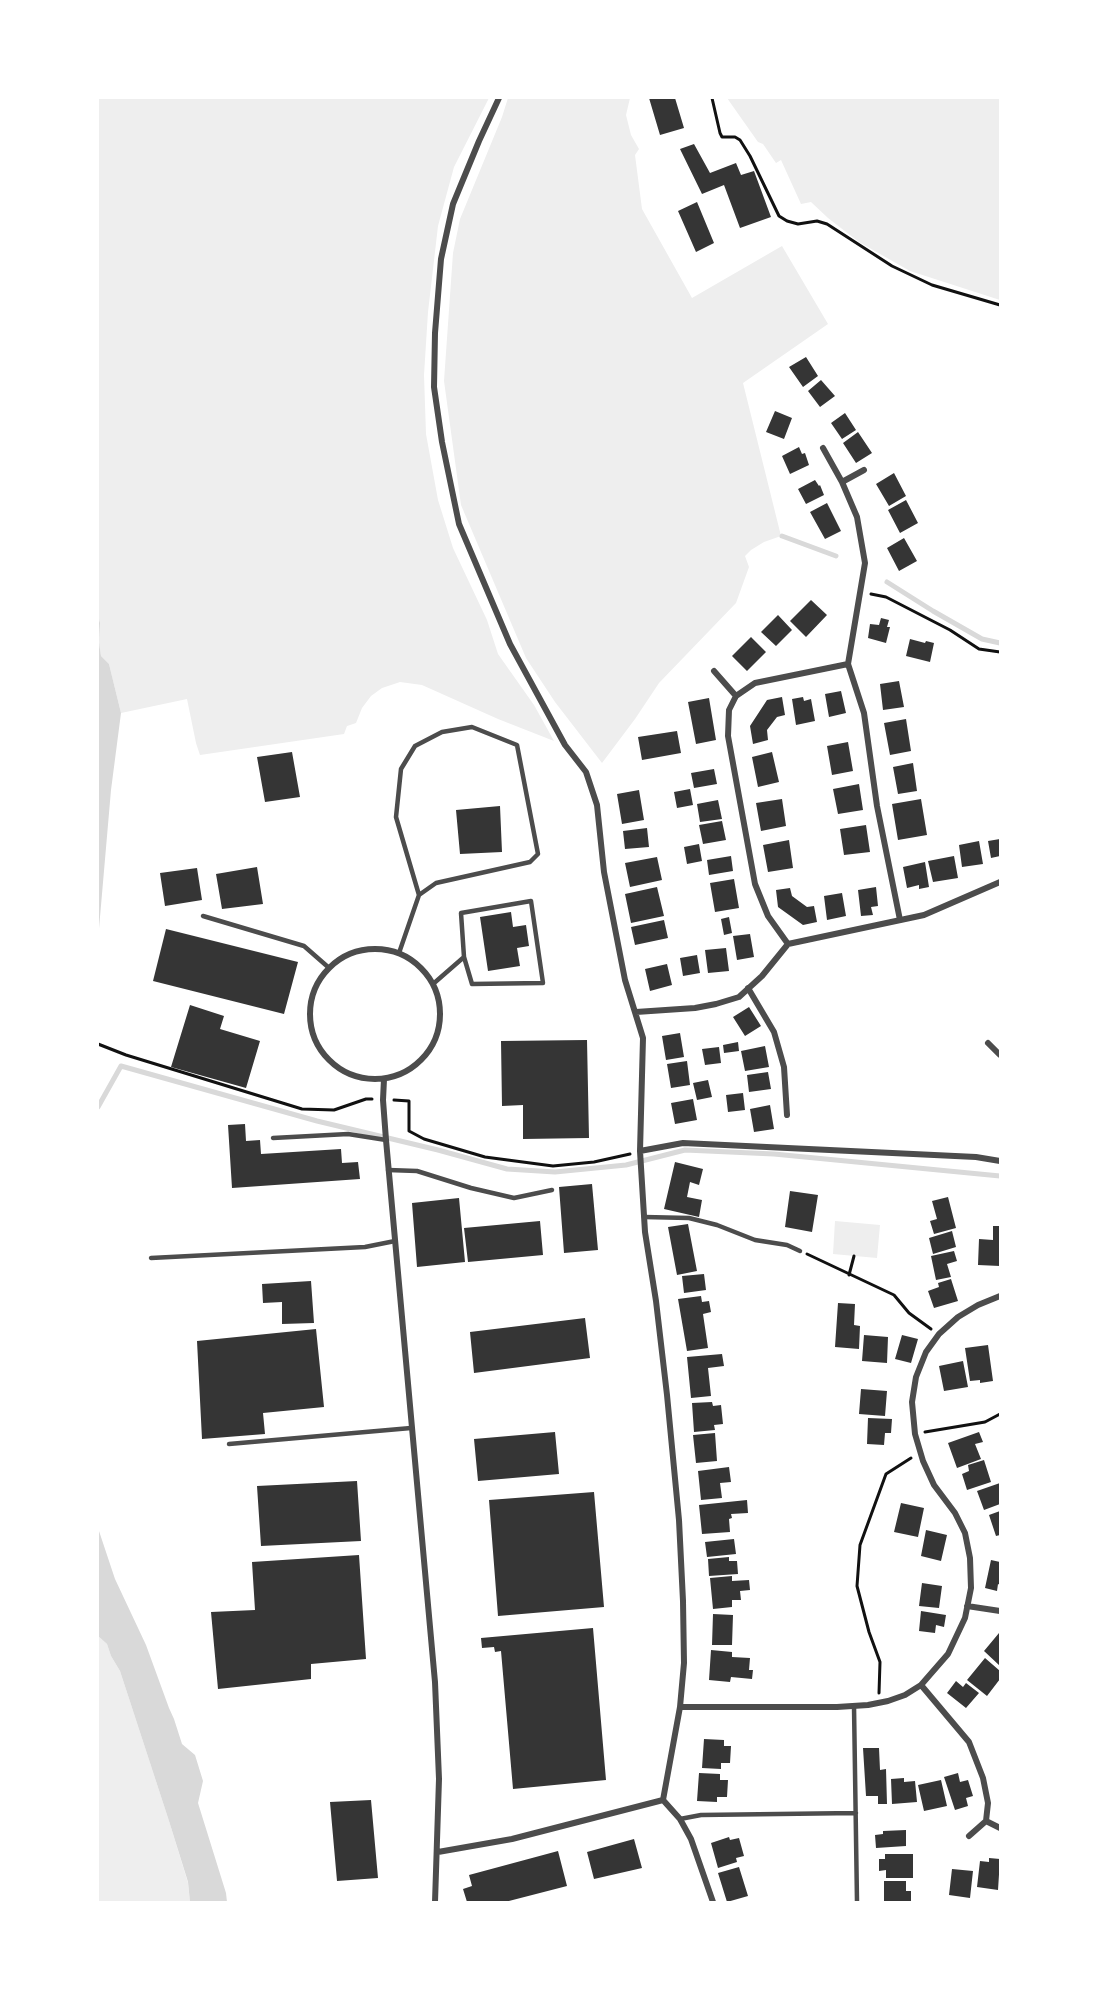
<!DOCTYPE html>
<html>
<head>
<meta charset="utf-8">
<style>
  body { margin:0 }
  #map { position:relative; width:1098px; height:2000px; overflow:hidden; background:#fff; font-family:"DejaVu Sans",sans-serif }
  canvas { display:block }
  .frame { position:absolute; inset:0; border:99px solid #fff; pointer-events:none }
</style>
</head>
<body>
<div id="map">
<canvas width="1098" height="2000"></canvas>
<div class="frame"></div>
</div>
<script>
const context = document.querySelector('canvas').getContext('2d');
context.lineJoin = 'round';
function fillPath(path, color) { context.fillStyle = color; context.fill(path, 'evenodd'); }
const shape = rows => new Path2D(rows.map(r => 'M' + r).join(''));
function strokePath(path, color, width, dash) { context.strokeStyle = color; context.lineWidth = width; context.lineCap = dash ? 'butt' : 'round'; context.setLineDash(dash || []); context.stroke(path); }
fillPath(shape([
  [98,98,489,98,454,167,438,226,428,312,424,375,426,434,438,500,453,548,487,620,498,654,534,705,554,741,498,719,422,685,400,682,382,688,371,696,362,708,356,723,347,726,344,734,200,755,196,743,187,699,121,713,109,664,101,656,99,644,100,623,98,615],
  [508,98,630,98,626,115,631,135,639,149,635,155,642,209,692,298,782,246,828,324,743,383,781,536,764,542,751,550,745,556,749,567,736,603,659,683,635,719,602,763,555,702,526,658,461,505,444,381,453,253,460,219,502,117],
  [727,98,1000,98,1000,300,910,271,859,242,828,218,811,202,801,204,781,160,776,163,763,144,758,142],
  [835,1221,880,1225,877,1258,833,1254],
  [98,1636,107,1644,111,1656,120,1671,169,1821,188,1883,190,1902,98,1902]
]), '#eee');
fillPath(shape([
  [98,615,100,623,99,643,101,656,109,664,121,713,111,790,98,940],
  [98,1528,115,1579,146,1645,169,1708,174,1719,182,1744,195,1755,203,1781,198,1803,226,1893,227,1902,190,1902,188,1882,169,1821,120,1671,111,1656,107,1644,98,1636]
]), '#d9d9d9');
strokePath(shape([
  [782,536,836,556],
  [887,582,933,611,982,639,1000,643],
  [98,1107,121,1066,317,1121,438,1150,507,1169,555,1172,626,1165,685,1150,774,1154,1000,1176]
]), '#d9d9d9', 5);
fillPath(shape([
  [649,98,675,98,684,128,660,135],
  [694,144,710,173,736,163,741,175,754,171,771,217,740,228,724,185,702,194,680,149],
  [697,202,714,243,696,252,678,211],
  [806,357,818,376,803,387,789,367],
  [821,380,835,396,820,407,808,391],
  [775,411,792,418,784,439,766,432],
  [845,413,856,430,842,439,831,423],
  [858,432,872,453,856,463,843,443],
  [799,447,802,454,805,453,809,465,790,474,782,456],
  [894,473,906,496,889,506,876,484],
  [815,480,819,486,820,485,824,495,806,504,798,489],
  [906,500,918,523,900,533,888,510],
  [827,503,841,531,825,539,810,512],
  [904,538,917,561,899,571,887,548],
  [811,600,827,615,806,637,790,621],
  [778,615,792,630,776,646,761,632],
  [881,618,889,620,887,627,890,627,886,643,868,638,870,624,879,625],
  [751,637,766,652,747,671,732,656],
  [910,639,925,643,926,641,934,643,930,662,906,656],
  [899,681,904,707,883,710,880,684],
  [841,691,846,713,829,717,825,694],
  [782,697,785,715,777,717,767,730,768,740,753,744,750,726,767,700],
  [803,697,804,701,811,699,815,721,796,725,792,699],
  [709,698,716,740,696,744,688,702],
  [906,719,911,751,890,755,884,723],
  [677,731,681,753,642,760,638,737],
  [848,742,853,771,832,775,827,746],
  [292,752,300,797,265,802,257,757],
  [772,752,779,782,758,787,752,757],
  [913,763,917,791,898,794,893,767],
  [714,769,717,784,694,788,691,773],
  [859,784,863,810,838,814,833,789],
  [690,789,693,805,677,808,674,792],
  [639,790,644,820,622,824,617,794],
  [782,799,786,826,761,831,756,803],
  [921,799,927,835,898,840,892,804],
  [718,800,722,819,700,822,697,804],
  [500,806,502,852,460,854,456,810],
  [722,821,726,840,703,844,699,825],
  [866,825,870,852,844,855,840,829],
  [647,828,649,847,625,849,623,831],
  [1000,839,1000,856,991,858,988,841],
  [789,840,793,868,768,872,763,845],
  [979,841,983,864,962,867,959,845],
  [699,844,702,861,687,864,684,847],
  [731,856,733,871,709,875,707,860],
  [954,856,958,878,933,882,928,861],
  [657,857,662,880,630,887,625,863],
  [925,862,929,887,919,889,919,885,907,888,903,867],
  [257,867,263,904,222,909,216,874],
  [197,868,202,900,165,906,160,873],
  [734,879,739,908,715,912,710,883],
  [657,887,664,916,631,923,625,894],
  [876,887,878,906,871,907,873,915,861,916,858,890],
  [790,888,792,896,807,907,814,906,817,922,803,925,778,907,776,890],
  [842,893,846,916,827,920,824,896],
  [511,912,513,927,526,925,529,946,517,948,520,966,488,971,480,917],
  [729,917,732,933,724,935,721,919],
  [664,920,668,938,635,945,631,927],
  [166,929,298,962,284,1014,153,981],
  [750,934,754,957,737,960,733,936],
  [726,948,729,971,708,973,705,950],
  [697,955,700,973,683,976,680,958],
  [667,964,672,985,650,991,645,969],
  [190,1005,224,1016,220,1029,260,1041,246,1088,171,1067],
  [749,1007,761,1026,745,1036,733,1017],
  [680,1033,684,1057,666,1060,662,1036],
  [587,1040,589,1138,523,1139,523,1105,502,1106,501,1041],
  [738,1042,739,1051,724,1053,723,1045],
  [765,1046,769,1067,745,1071,741,1051],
  [719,1047,721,1063,705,1065,702,1049],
  [687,1061,690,1085,671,1088,667,1064],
  [768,1072,771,1089,749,1092,747,1075],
  [708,1080,712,1097,697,1100,693,1083],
  [743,1093,745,1110,728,1112,726,1095],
  [693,1099,697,1120,675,1124,671,1103],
  [770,1105,774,1129,754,1132,750,1109],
  [245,1124,246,1141,260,1140,261,1154,341,1149,342,1163,358,1162,360,1179,232,1188,228,1125],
  [675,1162,703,1169,699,1185,690,1182,687,1197,702,1200,699,1217,664,1209],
  [592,1184,598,1250,564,1253,559,1187],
  [790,1191,818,1195,812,1232,785,1227],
  [948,1197,956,1228,934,1234,930,1221,937,1219,932,1201],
  [459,1198,465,1262,417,1267,412,1203],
  [540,1221,543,1255,468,1262,464,1228],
  [688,1224,697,1271,677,1275,668,1227],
  [993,1226,1000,1226,1000,1266,978,1265,979,1239,993,1240],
  [952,1231,956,1247,933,1254,929,1238],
  [954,1251,957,1261,947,1264,951,1277,936,1280,931,1256],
  [704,1274,706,1290,684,1293,682,1276],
  [951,1279,958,1301,934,1308,928,1291,939,1287,938,1283],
  [311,1281,314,1323,282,1324,282,1302,263,1303,262,1284],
  [701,1296,702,1302,709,1301,711,1312,703,1314,708,1348,687,1351,678,1299],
  [838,1303,855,1304,854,1325,860,1326,859,1349,835,1347],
  [585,1318,590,1358,474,1373,470,1332],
  [316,1329,324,1407,263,1413,265,1434,202,1439,197,1341],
  [864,1335,888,1337,887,1363,862,1361],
  [902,1335,918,1339,911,1363,895,1359],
  [988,1345,993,1381,980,1383,980,1380,970,1381,965,1348],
  [722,1354,724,1366,708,1368,711,1396,691,1398,687,1357],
  [963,1361,968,1387,944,1391,939,1366],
  [861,1389,887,1391,885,1416,859,1414],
  [712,1402,713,1406,721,1405,723,1424,714,1425,715,1430,694,1432,692,1403],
  [868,1418,892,1419,891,1433,885,1433,884,1445,867,1444],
  [555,1432,559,1474,478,1481,474,1439],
  [979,1432,983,1442,975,1444,981,1459,957,1468,948,1443],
  [715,1433,717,1461,696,1463,693,1435],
  [984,1460,991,1482,967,1490,962,1474,969,1471,968,1465],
  [729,1467,731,1482,720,1483,722,1498,701,1500,698,1471],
  [357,1481,361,1541,261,1546,257,1486],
  [1000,1483,1000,1504,984,1510,977,1491],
  [594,1492,604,1607,498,1616,489,1500],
  [747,1500,748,1513,731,1514,732,1518,729,1519,730,1532,702,1534,699,1505],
  [901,1503,924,1508,918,1537,894,1532],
  [1000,1511,1000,1535,996,1536,989,1515],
  [926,1530,947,1535,941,1561,921,1556],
  [734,1539,736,1554,707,1557,705,1542],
  [359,1555,366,1659,311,1664,311,1679,218,1689,211,1612,255,1610,252,1562],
  [729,1557,729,1561,737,1561,738,1574,709,1576,708,1559],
  [991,1560,1000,1562,1000,1585,998,1584,997,1591,985,1588],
  [732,1576,732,1581,749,1580,750,1590,740,1591,741,1600,732,1600,732,1607,713,1609,710,1578],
  [922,1583,942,1586,939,1608,919,1606],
  [921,1611,946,1615,944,1627,936,1625,935,1633,919,1631],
  [713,1614,733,1615,732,1645,712,1645],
  [593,1628,606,1780,513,1789,501,1651,495,1652,494,1647,482,1648,481,1638],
  [999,1633,1000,1635,1000,1666,984,1651],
  [711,1650,732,1652,732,1657,750,1658,749,1670,753,1670,752,1679,731,1677,730,1682,709,1680],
  [985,1658,1000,1671,1000,1679,987,1696,967,1680],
  [956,1681,963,1687,966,1683,979,1693,966,1708,947,1693],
  [704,1739,724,1740,724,1746,731,1746,730,1763,721,1763,721,1769,702,1768],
  [863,1748,879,1748,880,1770,886,1769,887,1804,878,1804,878,1796,866,1796],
  [699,1773,720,1774,720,1780,728,1780,727,1797,717,1797,717,1802,697,1801],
  [958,1773,960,1782,968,1780,973,1796,966,1798,968,1806,955,1810,944,1777],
  [904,1778,904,1782,915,1781,917,1802,892,1804,891,1779],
  [941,1780,947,1806,924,1811,918,1785],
  [371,1800,378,1878,337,1881,330,1802],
  [906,1830,906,1846,876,1848,875,1835,883,1834,883,1831],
  [729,1837,730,1840,739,1838,744,1856,736,1858,737,1862,718,1868,711,1843],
  [634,1839,642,1868,594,1879,587,1852],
  [558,1851,567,1886,505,1902,467,1902,463,1889,472,1886,469,1875],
  [885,1854,913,1854,913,1878,886,1878,886,1870,879,1871,879,1859,885,1859],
  [989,1858,1000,1859,998,1890,977,1887,980,1861,989,1862],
  [739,1867,748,1896,727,1902,718,1873],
  [952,1869,973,1871,970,1898,949,1895],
  [884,1881,906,1881,906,1891,911,1891,911,1902,884,1902]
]), '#353535');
strokePath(shape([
  [712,98,720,133,722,137,735,137,740,140,750,156,779,216,787,221,798,224,817,221,827,224,892,266,932,285,1000,305],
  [871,594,886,597,950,630,979,649,1000,652],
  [98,1044,126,1055,302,1109,334,1110,366,1099,372,1099],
  [394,1100,409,1101,409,1131,424,1139,485,1157,553,1166,594,1162,630,1154],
  [807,1254,894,1295,909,1313,931,1329],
  [849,1275,854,1256],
  [925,1432,985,1422,1000,1414],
  [879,1693,880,1662,869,1632,857,1586,860,1545,886,1474,911,1458]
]), '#111', 3);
strokePath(shape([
  [531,901,543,983,472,984,464,957,461,913,531,901],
  [203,916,304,946,328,967],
  [399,953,419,895,436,883,530,862,538,854,517,745,472,727,442,732,415,746,401,769,396,817,419,895],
  [433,984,464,957],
  [273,1138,348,1134,386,1140],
  [388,1170,417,1171,471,1188,514,1198,552,1190],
  [644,1217,689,1218,717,1225,755,1240,787,1245,800,1251],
  [151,1258,365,1247,395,1241],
  [229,1444,411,1428],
  [854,1706,857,1902],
  [680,1819,701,1815,856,1813]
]), '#4c4c4c', 4.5);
strokePath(shape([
  [499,98,479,141,453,204,441,259,435,333,434,387,442,442,459,524,510,644,565,745,586,772,597,805,604,872,625,980,643,1038,640,1151,645,1232,656,1301,667,1395,679,1520,683,1601,684,1663,680,1707,663,1800],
  [823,448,842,482,857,517,865,563,848,664,864,713,877,806,900,920],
  [842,482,864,470],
  [714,671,736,696],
  [788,944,768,916,755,884,728,736,729,710,736,696,755,683,848,664],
  [788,944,924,915,1000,882],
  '310 1014a65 65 0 1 1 130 0a65 65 0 1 1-130 0Z',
  [748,988,774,1032,784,1067,787,1115],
  [636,1012,695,1008,716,1004,739,997,762,976,788,944],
  [988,1043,1000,1055],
  [384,1079,383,1100,386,1140,435,1682,439,1779,435,1902],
  [640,1151,683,1143,976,1157,1000,1161],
  [967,1606,1000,1611],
  [921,1685,969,1742,983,1778,988,1803,986,1821,1000,1828],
  [680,1707,837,1707,868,1705,888,1701,905,1695,921,1685,948,1654,965,1618,971,1588,970,1558,965,1533,955,1513,934,1485,923,1461,915,1434,912,1402,916,1377,926,1352,939,1334,958,1317,978,1305,1000,1296],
  [663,1800,680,1819,691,1839,713,1902],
  [969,1836,986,1821],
  [438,1852,512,1839,663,1800]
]), '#4c4c4c', 6);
</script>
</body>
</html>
